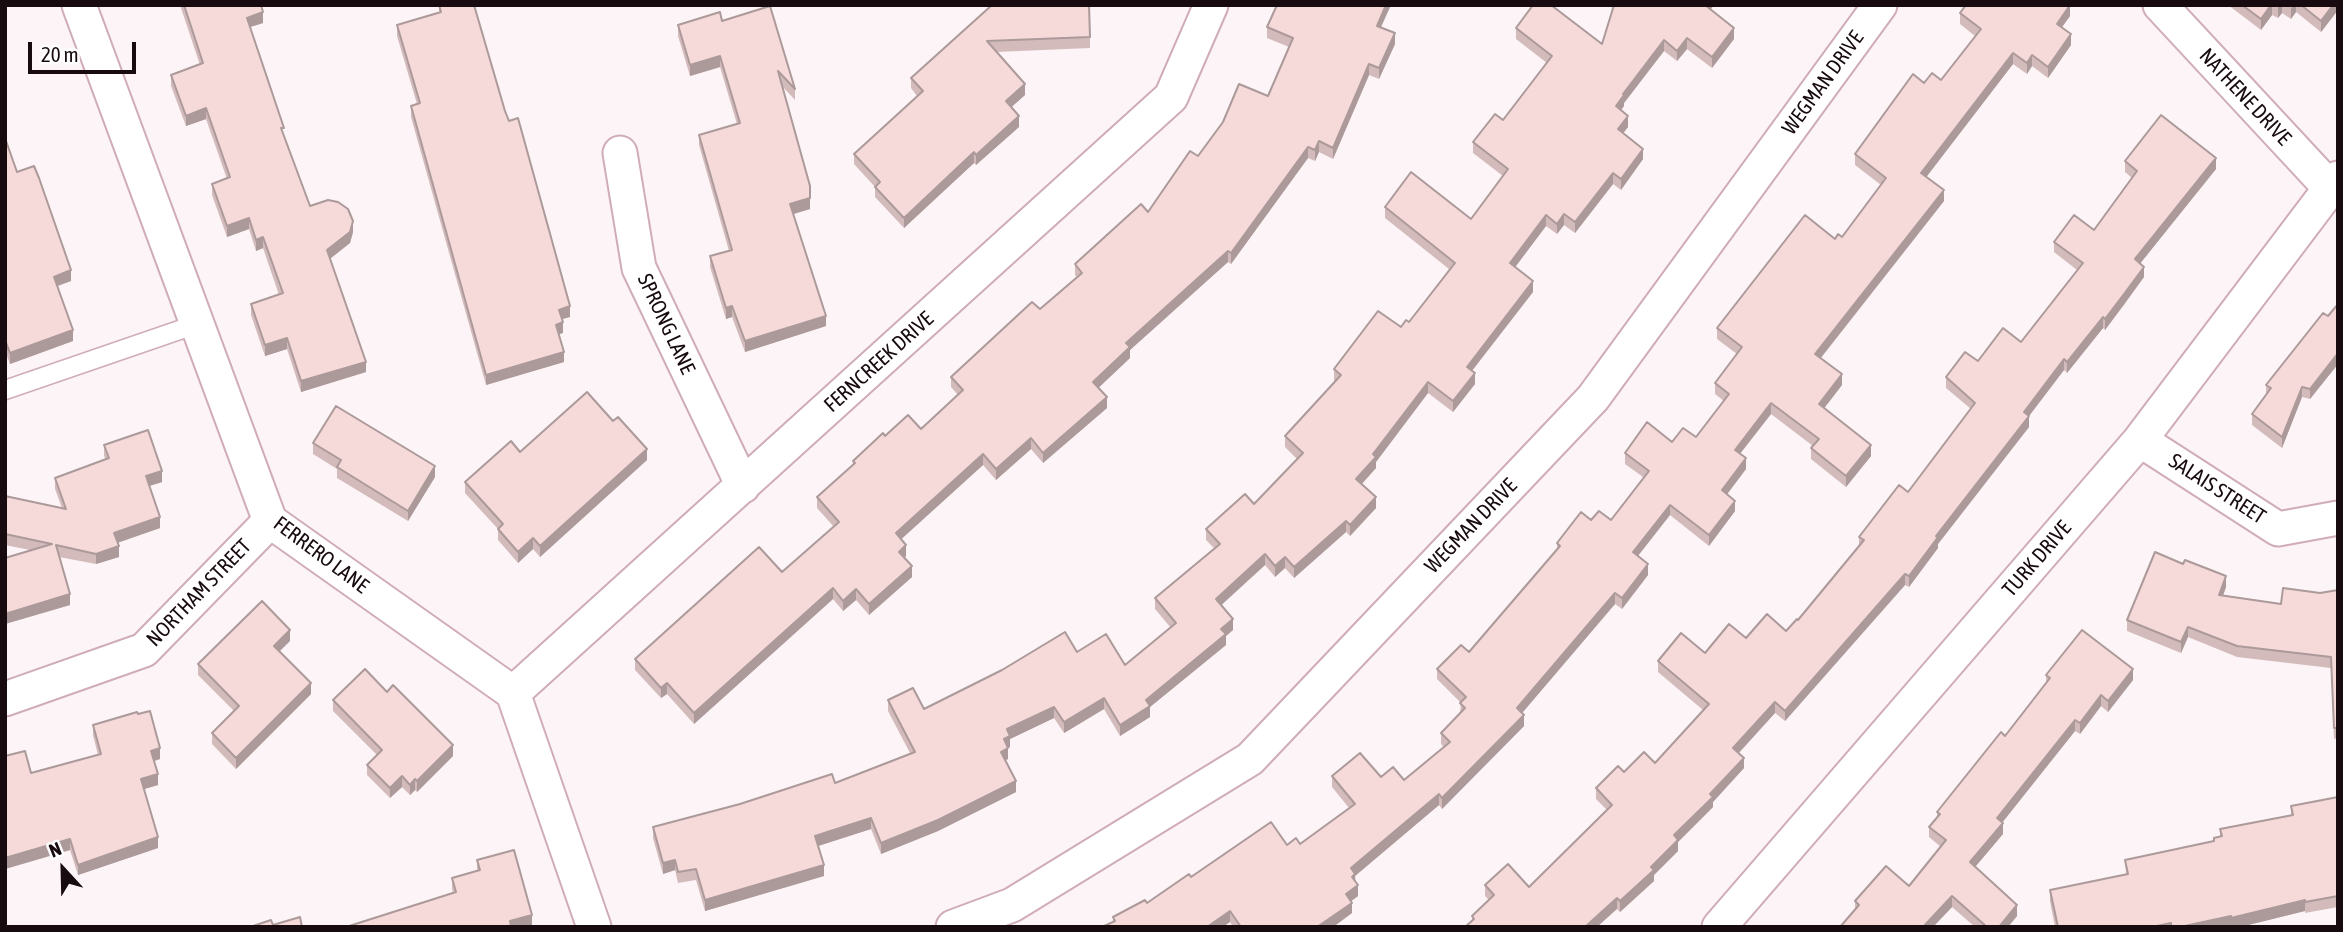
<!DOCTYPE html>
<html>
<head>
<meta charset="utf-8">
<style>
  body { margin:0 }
  #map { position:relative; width:2343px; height:932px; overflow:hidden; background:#fcf4f7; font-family:"Asap Condensed",sans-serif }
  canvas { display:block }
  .frame { position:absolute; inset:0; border:7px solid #170b10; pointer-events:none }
  .north { position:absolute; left:28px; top:834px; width:70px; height:70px; -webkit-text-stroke:5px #fff; paint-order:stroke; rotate:338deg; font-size:19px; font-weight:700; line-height:28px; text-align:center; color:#170b10 }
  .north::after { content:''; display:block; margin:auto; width:24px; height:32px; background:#170b10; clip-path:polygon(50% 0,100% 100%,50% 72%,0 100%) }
  .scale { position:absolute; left:28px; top:42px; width:108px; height:32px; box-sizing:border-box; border:4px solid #170b10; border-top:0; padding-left:9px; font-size:21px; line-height:24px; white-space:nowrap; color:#170b10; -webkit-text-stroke:5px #fff; paint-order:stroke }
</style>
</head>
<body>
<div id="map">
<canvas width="2343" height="932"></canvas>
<div class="frame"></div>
<div class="north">N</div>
<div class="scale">20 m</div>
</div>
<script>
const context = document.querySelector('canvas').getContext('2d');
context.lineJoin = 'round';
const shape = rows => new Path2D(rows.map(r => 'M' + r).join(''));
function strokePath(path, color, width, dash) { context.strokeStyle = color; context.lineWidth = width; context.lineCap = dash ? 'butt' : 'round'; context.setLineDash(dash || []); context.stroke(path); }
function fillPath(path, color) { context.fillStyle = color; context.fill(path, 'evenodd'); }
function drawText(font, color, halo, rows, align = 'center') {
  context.font = font + ' "Asap Condensed",sans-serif'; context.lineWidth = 6; context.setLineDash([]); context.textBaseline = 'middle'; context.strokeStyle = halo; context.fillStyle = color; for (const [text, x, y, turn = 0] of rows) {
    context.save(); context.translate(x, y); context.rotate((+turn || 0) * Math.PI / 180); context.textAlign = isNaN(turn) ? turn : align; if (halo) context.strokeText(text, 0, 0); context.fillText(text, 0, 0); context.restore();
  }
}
const service = shape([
  [5,390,197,324]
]);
const minor = shape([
  [79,5,270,521,513,693,594,927],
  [2160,5,2330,188],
  [620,153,639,268,743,486],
  [2140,440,2278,529,2338,518],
  [513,693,1171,97,1211,5],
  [5,699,144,650,270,521],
  [953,927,1012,905,1250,759,1593,398,1880,5],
  [1719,927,2140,440,2338,178]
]);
strokePath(service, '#d0acba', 21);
strokePath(minor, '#d0acba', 37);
strokePath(service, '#fff', 18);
strokePath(minor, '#fff', 33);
fillPath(shape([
  [180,5,261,5,263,23,250,27,284,136,310,206,353,232,350,243,330,259,366,372,301,392,287,349,265,356,251,315,251,304,279,295,263,248,256,251,249,229,227,237,212,195,212,184,227,179,206,119,186,126,171,86,171,75,200,65],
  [439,5,505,111,570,317,562,319,563,333,559,334,564,362,486,385,411,117,411,106,417,104,397,36,397,25,439,13],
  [992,5,1090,37,1090,48,996,52,1025,95,1011,107,1019,127,976,165,974,163,904,228,875,197,875,187,854,164,854,154,917,96,911,88,911,78],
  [1714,5,1710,10,1734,39,1712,68,1687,49,1677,61,1664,51,1624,103,1624,106,1621,110,1628,127,1623,133,1643,159,1621,190,1613,184,1575,233,1564,225,1557,234,1546,226,1515,267,1533,292,1472,371,1475,384,1453,412,1428,393,1376,462,1376,468,1362,484,1376,508,1350,536,1346,532,1294,578,1285,568,1275,577,1265,565,1221,605,1233,630,1226,636,1226,645,1150,707,1150,717,1120,736,1104,709,1064,733,1054,718,1010,739,1010,747,1008,748,1008,759,1006,760,1016,792,938,831,881,854,871,829,818,846,824,876,705,911,696,880,678,883,675,870,663,874,653,838,653,827,740,804,835,783,910,753,888,711,888,700,924,709,1077,652,1125,665,1171,628,1155,609,1155,598,1214,548,1206,540,1206,529,1254,504,1297,459,1285,447,1285,436,1335,382,1334,380,1334,369,1409,322,1449,269,1385,218,1385,207,1471,219,1503,176,1473,153,1473,142,1503,120,1547,63,1516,39,1516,28,1602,44],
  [2228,5,2338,5,2338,10,2321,32,2296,12,2291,19,2282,13,2278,18,2272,15,2261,30],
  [770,6,795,89,795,100,783,87,810,209,793,214,826,326,745,352,732,317,726,319,710,267,710,256,729,251,699,145,699,135,737,124,720,67,690,76,678,36,678,25,722,21],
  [1960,13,2070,16,2062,27,2071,45,2048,78,2032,66,2027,74,2013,64,1926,177,1944,201,1821,358,1842,385,1824,408,1871,456,1846,487,1811,459,1811,448,1813,446,1771,414,1740,454,1746,469,1727,494,1735,511,1709,546,1670,515,1638,556,1648,575,1622,609,1615,604,1522,713,1524,726,1442,809,1439,805,1355,876,1358,896,1351,901,1352,913,1333,927,1233,927,1230,922,1113,922,1113,917,1147,903,1191,877,1287,845,1300,844,1349,808,1332,787,1332,776,1381,777,1404,780,1444,747,1441,744,1441,733,1460,713,1461,703,1437,679,1437,669,1469,652,1557,550,1557,543,1591,520,1611,520,1643,477,1625,464,1625,453,1696,437,1724,401,1715,394,1715,383,1737,354,1717,339,1717,328,1835,239,1842,237,1881,185,1855,165,1855,154,1924,83,1941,80,1975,36,1960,24],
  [1267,27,1381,27,1395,44,1379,79,1369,75,1333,159,1319,152,1315,161,1308,158,1231,264,1228,262,1130,350,1130,358,1098,388,1107,408,1043,463,1031,449,996,480,983,465,901,539,906,556,904,558,912,577,869,615,856,600,843,611,833,599,694,724,667,694,661,698,635,670,635,659,782,572,834,527,817,508,817,497,853,465,853,461,885,436,921,429,958,395,951,387,951,377,1040,309,1077,277,1075,275,1075,264,1148,212,1198,156,1268,96,1289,47,1267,38],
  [5,138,17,172,71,281,58,286,73,341,10,364,5,351],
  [2125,161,2216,169,2140,263,2144,277,2124,305,2105,330,2103,328,2067,373,2064,370,2029,416,2029,427,1938,544,1938,548,1909,587,1905,585,1785,721,1775,713,1739,753,1744,768,1713,802,1713,807,1678,842,1678,851,1654,875,1654,881,1620,912,1617,909,1472,921,1472,916,1489,900,1485,896,1485,885,1529,887,1607,810,1596,799,1596,788,1624,772,1655,763,1703,710,1658,672,1658,661,1705,653,1746,638,1786,631,1798,620,1859,546,1859,537,1908,492,1971,409,1946,388,1946,377,1978,361,2021,342,2077,270,2054,252,2054,242,2094,230,2132,178,2125,172],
  [2338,304,2338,364,2310,399,2302,397,2282,448,2252,425,2252,414,2266,394,2266,385,2328,316],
  [313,443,435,477,408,521,337,478,337,469,313,454],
  [104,445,162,482,149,486,160,528,117,543,119,557,96,564,59,557,70,605,5,624,5,558,30,550,5,545,5,496,62,508,55,489,55,478,106,460,104,456],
  [520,452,647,460,540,557,533,549,518,563,498,540,498,529,465,493,465,482],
  [2226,587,2223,596,2281,604,2320,593,2338,590,2338,738,2334,739,2331,668,2237,657,2188,637,2181,653,2127,631,2127,620],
  [290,641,279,651,311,694,236,769,212,744,212,733,234,711,198,675,198,664],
  [2046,675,2133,680,2108,712,2101,706,2080,734,2075,731,2002,823,2003,834,1975,867,2017,916,2008,927,1975,927,1952,907,1933,927,1840,927,1855,909,1855,901,1909,886,1941,847,1929,837,1929,827,1937,817,1937,812,2005,736,2046,683],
  [387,692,453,756,417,792,415,790,410,795,402,787,390,798,367,775,367,765,377,755,333,711,333,700],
  [93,725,160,759,154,761,158,785,144,789,158,848,78,875,70,850,5,869,5,756,31,773,98,755,93,735],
  [2338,797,2338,907,2305,913,2305,911,2240,927,2055,927,2050,901,2050,890,2126,874,2125,860,2214,841,2214,838,2220,836,2220,829,2291,815,2291,806],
  [477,860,532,925,453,893,452,889,452,878,477,870]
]), '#d4bbbb');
fillPath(shape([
  [1386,5,1391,5,1377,36,1377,26],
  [1705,5,1714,5,1705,17],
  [2070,5,2070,16,2057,34,2057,24],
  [2271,5,2272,5,2272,15,2261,30,2261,19],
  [2279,5,2282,5,2282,13,2278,18,2278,7],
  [2293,5,2296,5,2296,12,2291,19,2291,9],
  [2333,5,2338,5,2338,10,2321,32,2321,21],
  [263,12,263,23,247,28,247,18],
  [1734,28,1734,39,1712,68,1712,57],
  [1395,33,1395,44,1379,79,1379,68],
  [2071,34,2071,45,2048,78,2048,67],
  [1687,38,1687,49,1677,61,1677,51],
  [1664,40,1664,51,1624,103,1624,106,1616,117,1616,106,1623,94],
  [2013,53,2013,64,1921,184,1921,173],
  [2032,55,2032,66,2027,74,2027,63],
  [720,56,720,67,690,76,690,65],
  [1369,64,1369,75,1333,159,1333,148],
  [1025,84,1025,95,1006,112,1006,101],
  [206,108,206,119,186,126,186,116],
  [1019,116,1019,127,976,165,976,155],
  [1628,116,1628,127,1618,140,1618,129],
  [1319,141,1319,152,1315,161,1315,150],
  [1308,147,1308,158,1231,264,1231,253],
  [1643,149,1643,159,1621,190,1621,179],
  [974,152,974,163,904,228,904,218],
  [2216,158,2216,169,2135,270,2135,259],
  [1613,173,1613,184,1575,233,1575,222],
  [1944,190,1944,201,1815,365,1815,354],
  [810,198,810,209,790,215,790,204],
  [1564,214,1564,225,1557,234,1557,224],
  [1546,215,1546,226,1510,274,1510,263],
  [249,218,249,229,227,237,227,226],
  [353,221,353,232,350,243,327,261,327,250],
  [263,237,263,248,256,251,256,240],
  [1228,251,1228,262,1130,350,1130,358,1093,393,1093,382,1126,343],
  [2144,267,2144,277,2105,330,2105,319],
  [71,270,71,281,54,287,54,277],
  [1533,281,1533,292,1467,377,1467,367],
  [570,306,570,317,559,320,559,310],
  [732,306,732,317,726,319,726,308],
  [826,316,826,326,745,352,745,341],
  [2103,317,2103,328,2067,373,2067,362],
  [563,322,563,333,556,335,556,325],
  [73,330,73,341,10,364,10,353],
  [287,338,287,349,265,356,265,345],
  [564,352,564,362,486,385,486,375],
  [2338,353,2338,364,2310,399,2310,389],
  [2064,359,2064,370,2029,416,2029,427,1938,544,1938,548,1909,587,1909,576,1936,536,2024,412],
  [366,362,366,372,301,392,301,381],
  [1475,373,1475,384,1453,412,1453,401],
  [1842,374,1842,385,1819,415,1819,404],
  [1428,382,1428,393,1376,462,1376,468,1356,490,1356,479,1373,454],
  [2302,387,2302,397,2282,448,2282,437],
  [1107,397,1107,408,1043,463,1043,453],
  [1771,403,1771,414,1735,460,1735,450],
  [1031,438,1031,449,996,480,996,469],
  [1871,445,1871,456,1846,487,1846,476],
  [647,449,647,460,540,557,540,546],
  [983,454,983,465,896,544,896,533],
  [1746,458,1746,469,1722,501,1722,490],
  [435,466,435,477,408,521,408,511],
  [162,471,162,482,146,487,146,476],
  [1376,497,1376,508,1350,536,1350,525],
  [1735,501,1735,511,1709,546,1709,535],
  [1670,505,1670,515,1633,562,1633,552],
  [160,517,160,528,114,544,114,533],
  [1346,521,1346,532,1294,578,1294,567],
  [533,538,533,549,518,563,518,552],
  [906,545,906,556,899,563,899,552],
  [119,546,119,557,96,564,96,554],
  [1265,554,1265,565,1216,610,1216,599],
  [1285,557,1285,568,1275,577,1275,566],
  [1648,564,1648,575,1622,609,1622,598],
  [912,566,912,577,869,615,869,604],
  [1905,574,1905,585,1785,721,1785,711],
  [2226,576,2226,587,2219,606,2219,595],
  [833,588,833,599,694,724,694,713],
  [856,589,856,600,843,611,843,601],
  [1615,593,1615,604,1517,719,1517,708],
  [70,594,70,605,5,624,5,614],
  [1233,619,1233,630,1226,636,1226,645,1150,707,1150,717,1120,736,1120,725],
  [2188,627,2188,637,2181,653,2181,642],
  [290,630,290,641,274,657,274,646],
  [2133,669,2133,680,2108,712,2108,701],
  [311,683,311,694,236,769,236,758],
  [667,683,667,694,661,698,661,688],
  [2101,695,2101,706,2080,734,2080,723],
  [1104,698,1104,709,1064,733,1064,722],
  [1775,702,1775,713,1733,759,1733,748],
  [1054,707,1054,718,1010,739,1010,747,1004,750,1004,739,1007,729],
  [1524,715,1524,726,1442,809,1442,798],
  [2075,720,2075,731,1997,829,1997,818],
  [453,745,453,756,417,792,417,781],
  [160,748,160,759,151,762,151,751],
  [1008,748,1008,759,1001,762,1001,752],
  [1744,758,1744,768,1713,802,1713,807,1678,842,1678,851,1654,875,1654,881,1620,912,1620,901,1651,867,1674,835],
  [158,774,158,785,141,790,141,779],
  [402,776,402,787,390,798,390,788],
  [415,779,415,790,410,795,410,785],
  [1016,781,1016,792,938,831,881,854,881,843],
  [1439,794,1439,805,1355,876,1355,885,1352,887,1351,868],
  [871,818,871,829,815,847,815,836],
  [2003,823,2003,834,1970,873,1970,862],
  [158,837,158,848,78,875,78,865],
  [70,839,70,850,5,869,5,858],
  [675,860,675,870,663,874,663,863],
  [824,865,824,876,705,911,705,900],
  [1358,885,1358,896,1346,905,1346,894],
  [1952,896,1952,907,1933,927,1923,927],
  [1617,898,1617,909,1597,927,1585,927],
  [2305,900,2305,911,2240,927,2231,927,2231,918],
  [1352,903,1352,913,1333,927,1317,927],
  [2017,905,2017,916,2008,927,1999,927],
  [1230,911,1230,922,1223,927,1207,927],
  [532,915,532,925,528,927,505,927,510,921],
  [2231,916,2231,927,2180,927]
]), '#ac9999');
const building = shape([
  [184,5,261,5,263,12,247,18,284,128,281,128,310,206,328,200,338,202,348,209,353,221,350,232,327,250,366,362,301,381,287,338,265,345,251,304,283,293,263,237,256,240,249,218,227,226,212,184,230,177,206,108,186,116,171,75,203,63,184,5],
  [439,5,474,5,505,111,509,121,518,118,570,306,559,310,563,322,556,325,564,352,486,375,411,106,420,103,397,25,441,12,439,5],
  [992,5,1089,5,1090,37,987,41,1025,84,1006,101,1019,116,976,155,974,152,904,218,875,187,880,182,854,154,923,91,911,78,992,5],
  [1277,5,1386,5,1377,26,1395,33,1379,68,1369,64,1333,148,1319,141,1315,150,1308,147,1231,253,1228,251,1126,343,1130,347,1093,382,1107,397,1043,453,1031,438,996,469,983,454,896,533,906,545,899,552,912,566,869,604,856,589,843,601,833,588,694,713,667,683,661,688,635,659,759,547,782,572,839,522,817,497,855,463,853,461,883,433,885,436,908,415,921,429,963,390,951,377,1032,302,1040,309,1082,273,1075,264,1141,204,1148,212,1190,151,1198,156,1223,122,1239,84,1268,96,1293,38,1267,27,1277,5],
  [1533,5,1551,5,1602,44,1614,5,1705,5,1734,28,1712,57,1687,38,1677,51,1664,40,1623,94,1624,95,1616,106,1628,116,1618,129,1643,149,1621,179,1613,173,1575,222,1564,214,1557,224,1546,215,1510,263,1533,281,1467,367,1475,373,1453,401,1428,382,1373,454,1376,457,1356,479,1376,497,1350,525,1346,521,1294,567,1285,557,1275,566,1265,554,1216,599,1233,619,1221,629,1226,634,1146,700,1150,706,1120,725,1104,698,1064,722,1054,707,1007,729,1010,736,1004,739,1008,748,1001,752,1016,781,938,820,881,843,871,818,815,836,824,865,705,900,696,869,678,872,675,860,663,863,653,827,740,804,832,774,835,783,915,752,888,700,913,688,924,709,1002,670,1065,632,1077,652,1106,634,1125,665,1176,623,1155,598,1220,544,1206,529,1245,494,1254,504,1303,453,1285,436,1341,375,1334,369,1378,311,1401,327,1406,320,1409,322,1455,263,1385,207,1411,172,1471,219,1508,169,1473,142,1495,114,1503,120,1552,56,1516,28,1533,5],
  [1966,5,2070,5,2057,24,2071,34,2048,67,2032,55,2027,63,2013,53,1921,173,1944,190,1815,354,1842,374,1819,404,1871,445,1846,476,1811,448,1819,439,1771,403,1735,450,1746,458,1722,490,1735,501,1709,535,1670,505,1633,552,1648,564,1622,598,1615,593,1517,708,1524,715,1442,798,1439,794,1351,868,1355,874,1352,877,1358,885,1346,894,1352,903,1317,927,1241,927,1230,911,1207,927,1102,927,1115,921,1113,917,1145,900,1147,903,1189,874,1191,877,1271,822,1287,845,1296,838,1300,844,1355,804,1332,776,1360,753,1381,777,1393,767,1404,780,1450,742,1441,733,1465,708,1460,703,1466,697,1437,669,1461,645,1469,652,1560,546,1557,543,1581,512,1591,520,1599,511,1611,520,1649,471,1625,453,1647,422,1672,442,1683,428,1696,437,1729,394,1715,383,1742,347,1717,328,1805,215,1835,239,1838,234,1842,237,1886,178,1855,154,1913,74,1924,83,1932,73,1941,80,1981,29,1960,13,1966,5],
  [2242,5,2271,5,2261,19,2242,5],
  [2301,5,2333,5,2321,21,2301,5],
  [770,6,795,89,778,71,810,186,810,198,790,204,826,316,745,341,732,306,726,308,710,256,732,250,699,135,740,123,720,56,690,65,678,25,720,12,722,21,770,6],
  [2161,115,2216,158,2135,259,2144,267,2124,294,2105,319,2103,317,2067,362,2064,359,2024,412,2029,416,1936,536,1938,537,1909,576,1905,574,1785,711,1775,702,1733,748,1744,758,1710,794,1713,797,1674,835,1678,840,1651,867,1654,870,1620,901,1617,898,1585,927,1465,927,1474,919,1472,916,1494,895,1485,885,1508,864,1529,887,1612,805,1596,788,1618,766,1624,772,1644,752,1655,763,1709,704,1658,661,1681,633,1705,653,1729,624,1746,638,1767,614,1786,631,1797,619,1798,620,1864,540,1859,537,1899,485,1908,492,1975,403,1946,377,1965,352,1978,361,2003,328,2021,342,2083,263,2054,242,2074,215,2094,230,2137,171,2125,161,2161,115],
  [5,138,17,172,34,166,39,178,71,270,54,277,73,330,10,353,5,340,5,138],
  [2338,304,2338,353,2310,389,2302,387,2282,437,2252,414,2271,388,2266,385,2323,313,2328,316,2338,304],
  [587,392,613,421,618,417,647,449,540,546,533,538,518,552,498,529,503,524,465,482,511,441,520,452,587,392],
  [336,406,435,466,408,511,337,467,341,460,313,443,336,406],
  [148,430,162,471,146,476,160,517,114,533,119,546,96,554,56,545,70,594,5,614,5,558,52,544,5,534,5,496,66,509,55,478,109,458,104,445,148,430],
  [2155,552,2183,564,2185,560,2226,576,2219,595,2281,604,2283,588,2320,593,2338,590,2338,728,2334,728,2331,657,2237,646,2188,627,2181,642,2127,620,2155,552],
  [262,601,290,630,274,646,311,683,236,758,212,733,239,706,198,664,262,601],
  [2082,630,2133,669,2108,701,2101,695,2080,723,2075,720,1997,818,2003,823,1970,862,2017,905,1999,927,1987,927,1952,896,1923,927,1840,927,1859,905,1855,901,1886,866,1909,886,1946,840,1929,827,1940,814,1937,812,2001,732,2005,736,2050,678,2046,675,2082,630],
  [365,669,387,692,393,685,453,745,417,781,415,779,410,785,402,776,390,788,367,765,382,750,333,700,365,669],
  [150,711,160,748,151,751,158,774,141,779,158,837,78,865,70,839,5,858,5,756,25,751,31,773,101,754,93,725,137,712,138,714,150,711],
  [2338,797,2338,896,2305,902,2305,900,2231,918,2231,916,2180,927,2171,927,2171,923,2152,927,2058,927,2050,890,2128,874,2125,860,2214,841,2214,838,2222,836,2220,829,2293,815,2291,806,2338,797],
  [514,850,532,915,510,921,511,925,505,927,346,927,456,892,452,878,480,870,477,860,514,850],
  [300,917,302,927,250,927,271,920,273,925,300,917]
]);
fillPath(building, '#f6dada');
strokePath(building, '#ac9999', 2);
drawText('21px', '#170b10', '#fff', [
  ["WEGMAN DRIVE",1823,83,-54],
  ["NATHENE DRIVE",2245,97,47],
  ["SPRONG LANE",666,324,65],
  ["FERNCREEK DRIVE",879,362,-42],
  ["SALAIS STREET",2217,489,33],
  ["WEGMAN DRIVE",1471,526,-46],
  ["FERRERO LANE",321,555,37],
  ["TURK DRIVE",2037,559,-49],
  ["NORTHAM STREET",199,593,-46]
]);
</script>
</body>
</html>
